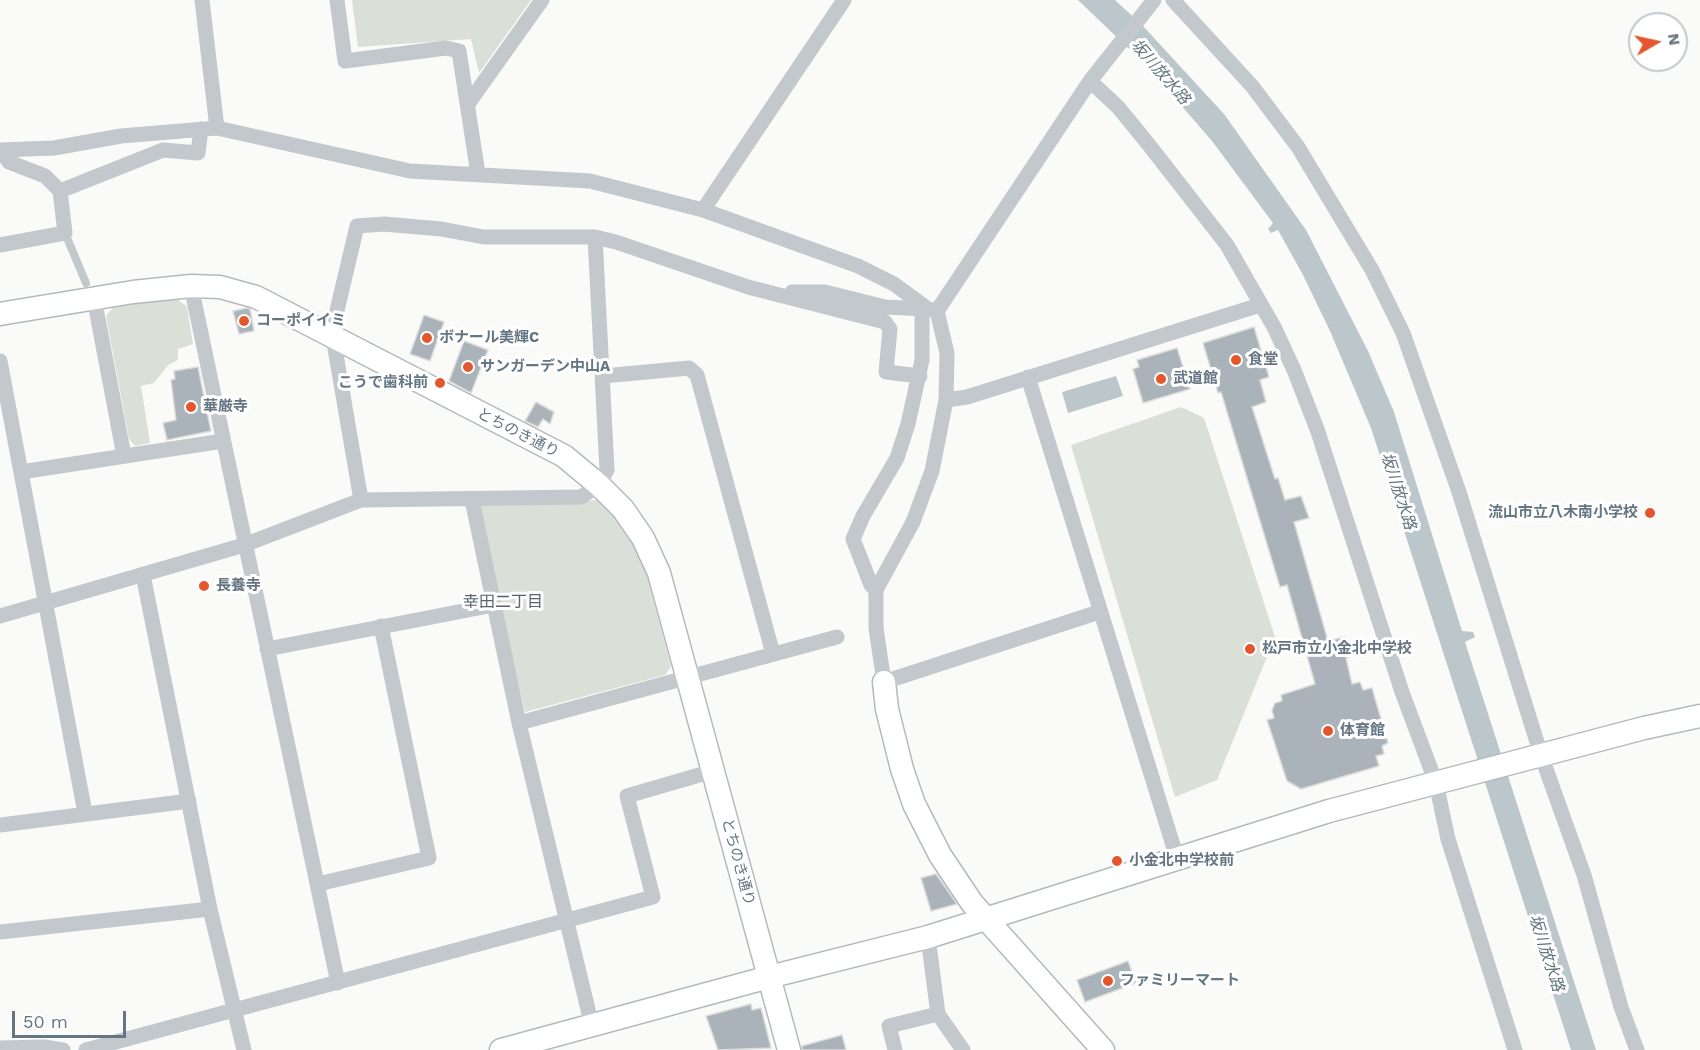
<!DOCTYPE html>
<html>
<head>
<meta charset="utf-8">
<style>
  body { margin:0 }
  #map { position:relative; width:1700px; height:1050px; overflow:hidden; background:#fafaf8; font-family:"Work Sans",sans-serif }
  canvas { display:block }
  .north { position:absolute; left:1628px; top:12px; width:60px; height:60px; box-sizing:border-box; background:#fff; border:2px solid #c1c8cd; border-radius:50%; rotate:81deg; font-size:16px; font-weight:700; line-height:24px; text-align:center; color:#657683 }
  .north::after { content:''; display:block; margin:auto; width:21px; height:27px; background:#e4572e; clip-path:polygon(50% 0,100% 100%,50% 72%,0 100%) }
  .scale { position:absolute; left:12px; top:1011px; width:114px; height:27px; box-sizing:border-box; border:3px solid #657683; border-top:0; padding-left:8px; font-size:18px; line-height:21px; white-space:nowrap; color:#657683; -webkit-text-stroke:4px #fff; paint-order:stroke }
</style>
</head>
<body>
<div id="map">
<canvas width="1700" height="1050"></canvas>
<div class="north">N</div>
<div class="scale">50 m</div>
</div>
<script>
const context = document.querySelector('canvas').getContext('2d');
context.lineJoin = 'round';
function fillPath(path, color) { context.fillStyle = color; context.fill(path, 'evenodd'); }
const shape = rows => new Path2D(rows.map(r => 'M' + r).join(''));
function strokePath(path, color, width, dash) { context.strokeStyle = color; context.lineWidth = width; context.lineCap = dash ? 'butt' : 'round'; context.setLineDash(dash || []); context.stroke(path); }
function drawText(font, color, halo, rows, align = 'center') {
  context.font = font + ' "Work Sans","Noto Sans JP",sans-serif'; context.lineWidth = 6; context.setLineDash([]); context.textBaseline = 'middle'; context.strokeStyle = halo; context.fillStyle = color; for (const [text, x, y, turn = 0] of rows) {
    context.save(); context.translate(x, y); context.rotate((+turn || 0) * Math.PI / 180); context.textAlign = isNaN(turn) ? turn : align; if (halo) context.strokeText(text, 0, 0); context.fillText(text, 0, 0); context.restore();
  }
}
fillPath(shape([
  [352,0,531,0,479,73,471,39,358,47],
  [175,297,187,307,193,344,178,349,178,360,168,365,154,383,141,386,150,443,135,446,129,439,106,316,115,305],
  [1181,407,1204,418,1275,637,1217,780,1175,797,1071,445],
  [606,498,634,544,648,579,671,666,665,675,525,712,476,503,581,502]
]), '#dadfd7');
fillPath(shape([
  [1078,0,1115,0,1143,26,1224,114,1306,230,1368,351,1394,412,1462,631,1473,632,1475,637,1465,642,1596,1050,1571,1050,1371,428,1330,331,1303,275,1278,230,1271,233,1268,229,1273,223,1212,141,1148,67],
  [1116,376,1123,396,1068,413,1062,392]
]), '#bbc7cb');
const building = shape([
  [247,308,250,309,254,331,239,334,233,311,247,308],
  [424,315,444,322,430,361,410,354,424,315],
  [1254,327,1269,377,1260,380,1266,402,1252,407,1275,479,1278,478,1285,500,1301,496,1309,518,1294,522,1328,641,1345,637,1351,656,1346,658,1352,684,1360,682,1363,690,1372,688,1388,743,1382,746,1384,754,1376,756,1379,766,1301,789,1287,781,1267,720,1274,718,1272,710,1275,703,1282,701,1281,695,1315,684,1287,585,1280,587,1221,392,1218,393,1203,343,1254,327],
  [464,341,488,350,471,393,449,381,464,341],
  [1177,348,1190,389,1143,403,1133,369,1139,367,1137,360,1177,348],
  [198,367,211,431,167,440,163,423,176,420,171,380,175,379,174,371,198,367],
  [536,402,554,412,550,424,543,419,538,427,525,421,536,402],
  [936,874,957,904,931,911,921,878,936,874],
  [1128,961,1136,983,1085,1002,1077,980,1128,961],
  [751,1004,752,1010,761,1008,771,1048,718,1050,706,1016,751,1004],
  [842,1035,846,1050,802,1050,802,1046,842,1035]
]);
fillPath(building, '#aab3b9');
strokePath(building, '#dcdcda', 1.5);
const secondary = shape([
  [0,314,133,292,191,286,220,287,256,297,564,456,599,485,623,509,643,538,659,573,789,1050],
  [884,682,887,709,902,769,914,804,940,855,972,903,1103,1050],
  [501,1050,769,977,928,937,1329,811,1644,728,1700,716]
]);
strokePath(secondary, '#b3babf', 25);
strokePath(shape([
  [65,233,86,283]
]), '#c3c8cc', 8);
strokePath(shape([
  [202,0,217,128],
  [337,0,345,61,446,48,459,51,478,174],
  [1173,0,1252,86,1298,147,1372,270,1403,333,1459,492,1541,755,1584,875,1621,1007,1637,1050],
  [1090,81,1118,107,1149,145,1227,245,1274,327,1294,370,1317,429,1402,692,1436,783,1448,839,1515,1050],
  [468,104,542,0],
  [0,150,54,148,121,136,217,128,410,171,590,181,703,210,858,266,894,284,928,309,937,311,947,353,946,400,932,471,913,522,876,590,876,628,884,682,1099,612],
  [0,150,9,162,45,176,60,191],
  [703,210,844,0],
  [0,245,65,233,60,191,163,150,198,153,201,129],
  [191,286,338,983],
  [792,292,825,292,885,307,928,309],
  [94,298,124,456],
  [937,311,1090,81,1154,0],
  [0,361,85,813],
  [603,376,689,368,697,375,773,654],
  [1028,377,1177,858],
  [946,400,967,397,1260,305],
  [21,472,223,441],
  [361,500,333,337,335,319,357,226,384,224,441,229,484,237,595,237,616,242,748,287,885,322,890,329,886,372,920,376],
  [472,500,519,723,592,1026],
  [143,575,210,909,244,1050],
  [876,590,871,585,853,539,863,516,897,458,908,424,922,360,922,308],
  [0,616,244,545,361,500,581,497,599,485,607,470,595,237],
  [267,649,494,605],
  [519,723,837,637],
  [0,825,189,801],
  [318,884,429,858,381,626],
  [0,932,210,909],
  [928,937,938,1014,963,1050],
  [0,1048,44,1047,63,1050],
  [86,1050,653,897,627,796,713,771],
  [895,1050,889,1026,938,1014]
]), '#c3c8cc', 15);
strokePath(secondary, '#fff', 22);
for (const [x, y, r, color] of [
  [244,321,6,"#e4572e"],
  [427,338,6,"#e4572e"],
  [1236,360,6,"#e4572e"],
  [468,367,6,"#e4572e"],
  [1161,379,6,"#e4572e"],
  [440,383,6,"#e4572e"],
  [191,407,6,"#e4572e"],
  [1650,513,6,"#e4572e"],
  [204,586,6,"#e4572e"],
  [1250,649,6,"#e4572e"],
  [1328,731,6,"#e4572e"],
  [1117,861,6,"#e4572e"],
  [1108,981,6,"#e4572e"]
]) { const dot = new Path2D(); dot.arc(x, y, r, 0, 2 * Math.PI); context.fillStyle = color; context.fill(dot); strokePath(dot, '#fff', 2); }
drawText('bold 15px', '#657683', '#fff', [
  ["コーポイイミ",256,321],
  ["ボナール美輝C",439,338],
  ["食堂",1248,360],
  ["サンガーデン中山A",480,367],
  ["武道館",1173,379],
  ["こうで歯科前",428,383,"right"],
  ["華厳寺",203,407],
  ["流山市立八木南小学校",1638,513,"right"],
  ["長養寺",216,586],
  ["松戸市立小金北中学校",1262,649],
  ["体育館",1340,731],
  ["小金北中学校前",1129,861],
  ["ファミリーマート",1120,981]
], 'left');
drawText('15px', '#657683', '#fff', [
  ["とちのき通り",518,433,27],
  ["とちのき通り",738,862,75]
]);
drawText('italic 16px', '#60757c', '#fff', [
  ["坂川放水路",1160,72,49],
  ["坂川放水路",1398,491,72],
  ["坂川放水路",1546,953,72]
]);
drawText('16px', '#57646e', '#fff', [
  ["幸田二丁目",503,602]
]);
</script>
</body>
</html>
